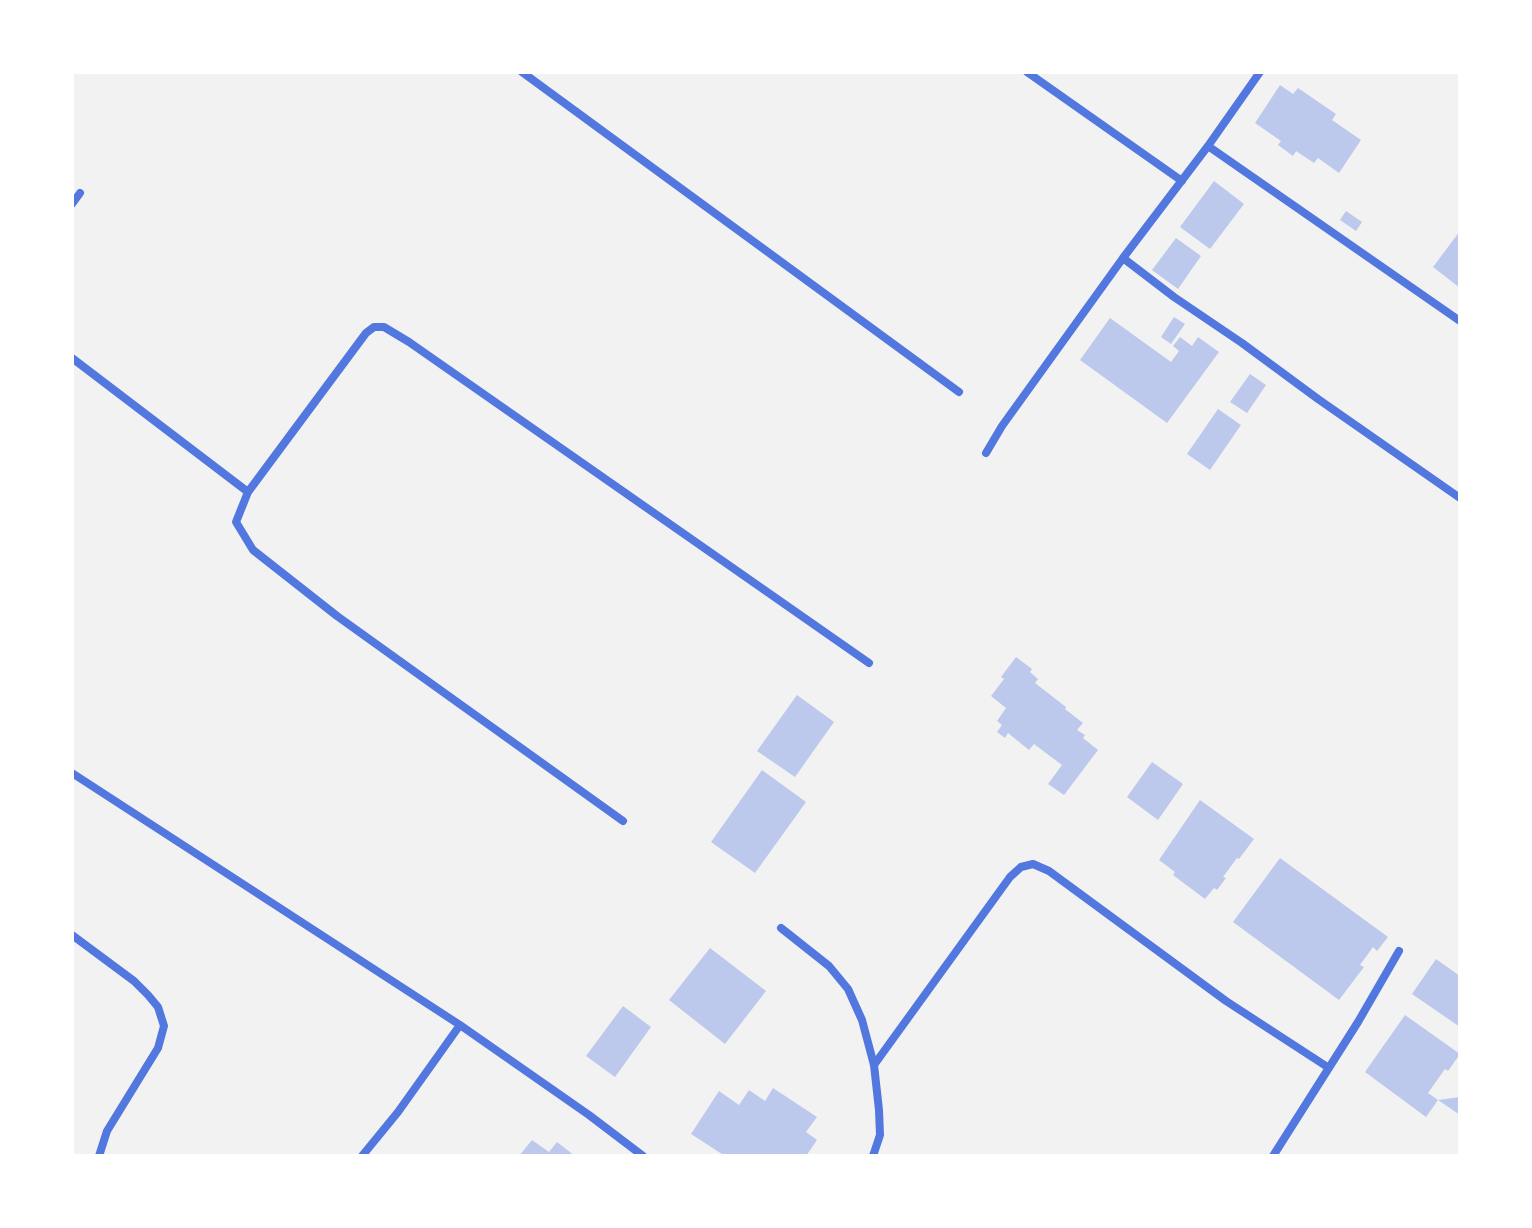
<!DOCTYPE html>
<html>
<head>
<meta charset="utf-8">
<style>
  body { margin:0 }
  #map { position:relative; width:1532px; height:1228px; overflow:hidden; background:#f2f2f2; font-family:Montserrat,sans-serif }
  canvas { display:block }
  .frame { position:absolute; inset:0; border:74px solid #fff; pointer-events:none }
</style>
</head>
<body>
<div id="map">
<canvas width="1532" height="1228"></canvas>
<div class="frame"></div>
</div>
<script>
const context = document.querySelector('canvas').getContext('2d');
context.lineJoin = 'round';
function fillPath(path, color) { context.fillStyle = color; context.fill(path, 'evenodd'); }
const shape = rows => new Path2D(rows.map(r => 'M' + r).join(''));
function strokePath(path, color, width, dash) { context.strokeStyle = color; context.lineWidth = width; context.lineCap = dash ? 'butt' : 'round'; context.setLineDash(dash || []); context.stroke(path); }
fillPath(shape([
  [1280,85,1293,94,1298,88,1336,114,1332,120,1361,140,1339,173,1318,158,1314,163,1296,151,1293,156,1278,145,1281,141,1255,123],
  [1214,181,1244,204,1210,249,1180,227],
  [1346,211,1362,222,1356,231,1340,220],
  [1460,231,1460,288,1433,267],
  [1176,238,1201,256,1178,289,1152,270],
  [1174,317,1185,324,1171,344,1161,337],
  [1110,318,1171,362,1179,351,1173,346,1180,337,1192,346,1198,337,1219,352,1167,423,1080,360],
  [1250,374,1266,385,1247,413,1230,402],
  [1218,409,1241,425,1210,470,1187,454],
  [1016,657,1032,669,1030,672,1038,679,1035,683,1066,707,1065,709,1083,723,1077,730,1085,735,1083,738,1098,750,1064,795,1048,784,1062,765,1034,744,1029,750,1008,733,1005,738,997,732,1002,725,997,721,1006,708,991,696,1004,679,1001,677],
  [797,695,834,722,795,777,757,751],
  [1152,762,1183,784,1158,820,1127,797],
  [762,770,806,802,755,873,711,842],
  [1200,800,1254,839,1239,859,1237,858,1223,877,1226,878,1217,890,1214,888,1205,899,1173,875,1175,872,1159,860],
  [1280,858,1388,937,1377,951,1373,947,1360,965,1364,967,1339,1000,1233,922],
  [710,948,766,991,725,1044,669,1000],
  [1436,959,1460,976,1460,1027,1412,994],
  [623,1006,651,1027,615,1077,586,1056],
  [1405,1015,1460,1054,1448,1071,1445,1069,1428,1093,1438,1100,1426,1117,1365,1072],
  [773,1088,817,1117,806,1132,817,1140,806,1156,725,1156,691,1134,719,1091,739,1105,749,1090,765,1101],
  [1460,1097,1460,1115,1438,1100],
  [532,1140,549,1152,557,1142,575,1156,519,1156]
]), '#bdc9ec');
strokePath(shape([
  [522,72,959,392],
  [1027,72,1182,181],
  [1208,146,1460,321],
  [72,204,80,193],
  [1123,258,1174,297,1242,343,1318,399,1460,498],
  [72,358,248,492],
  [986,453,1002,426,1123,258,1208,146,1260,72],
  [72,773,460,1025,589,1115,643,1156],
  [623,821,337,616,253,550,236,522,248,492,366,333,374,327,384,327,409,342,869,663],
  [781,928,829,966,848,989,862,1020,874,1065,879,1110,880,1135,873,1156],
  [72,935,134,981,148,995,158,1007,164,1026,158,1048,107,1131,99,1156],
  [874,1065,1010,877,1021,867,1033,864,1049,871,1226,1001,1329,1068],
  [362,1156,398,1112,460,1025],
  [1273,1156,1358,1022,1399,951]
]), '#5277de', 8);
</script>
</body>
</html>
